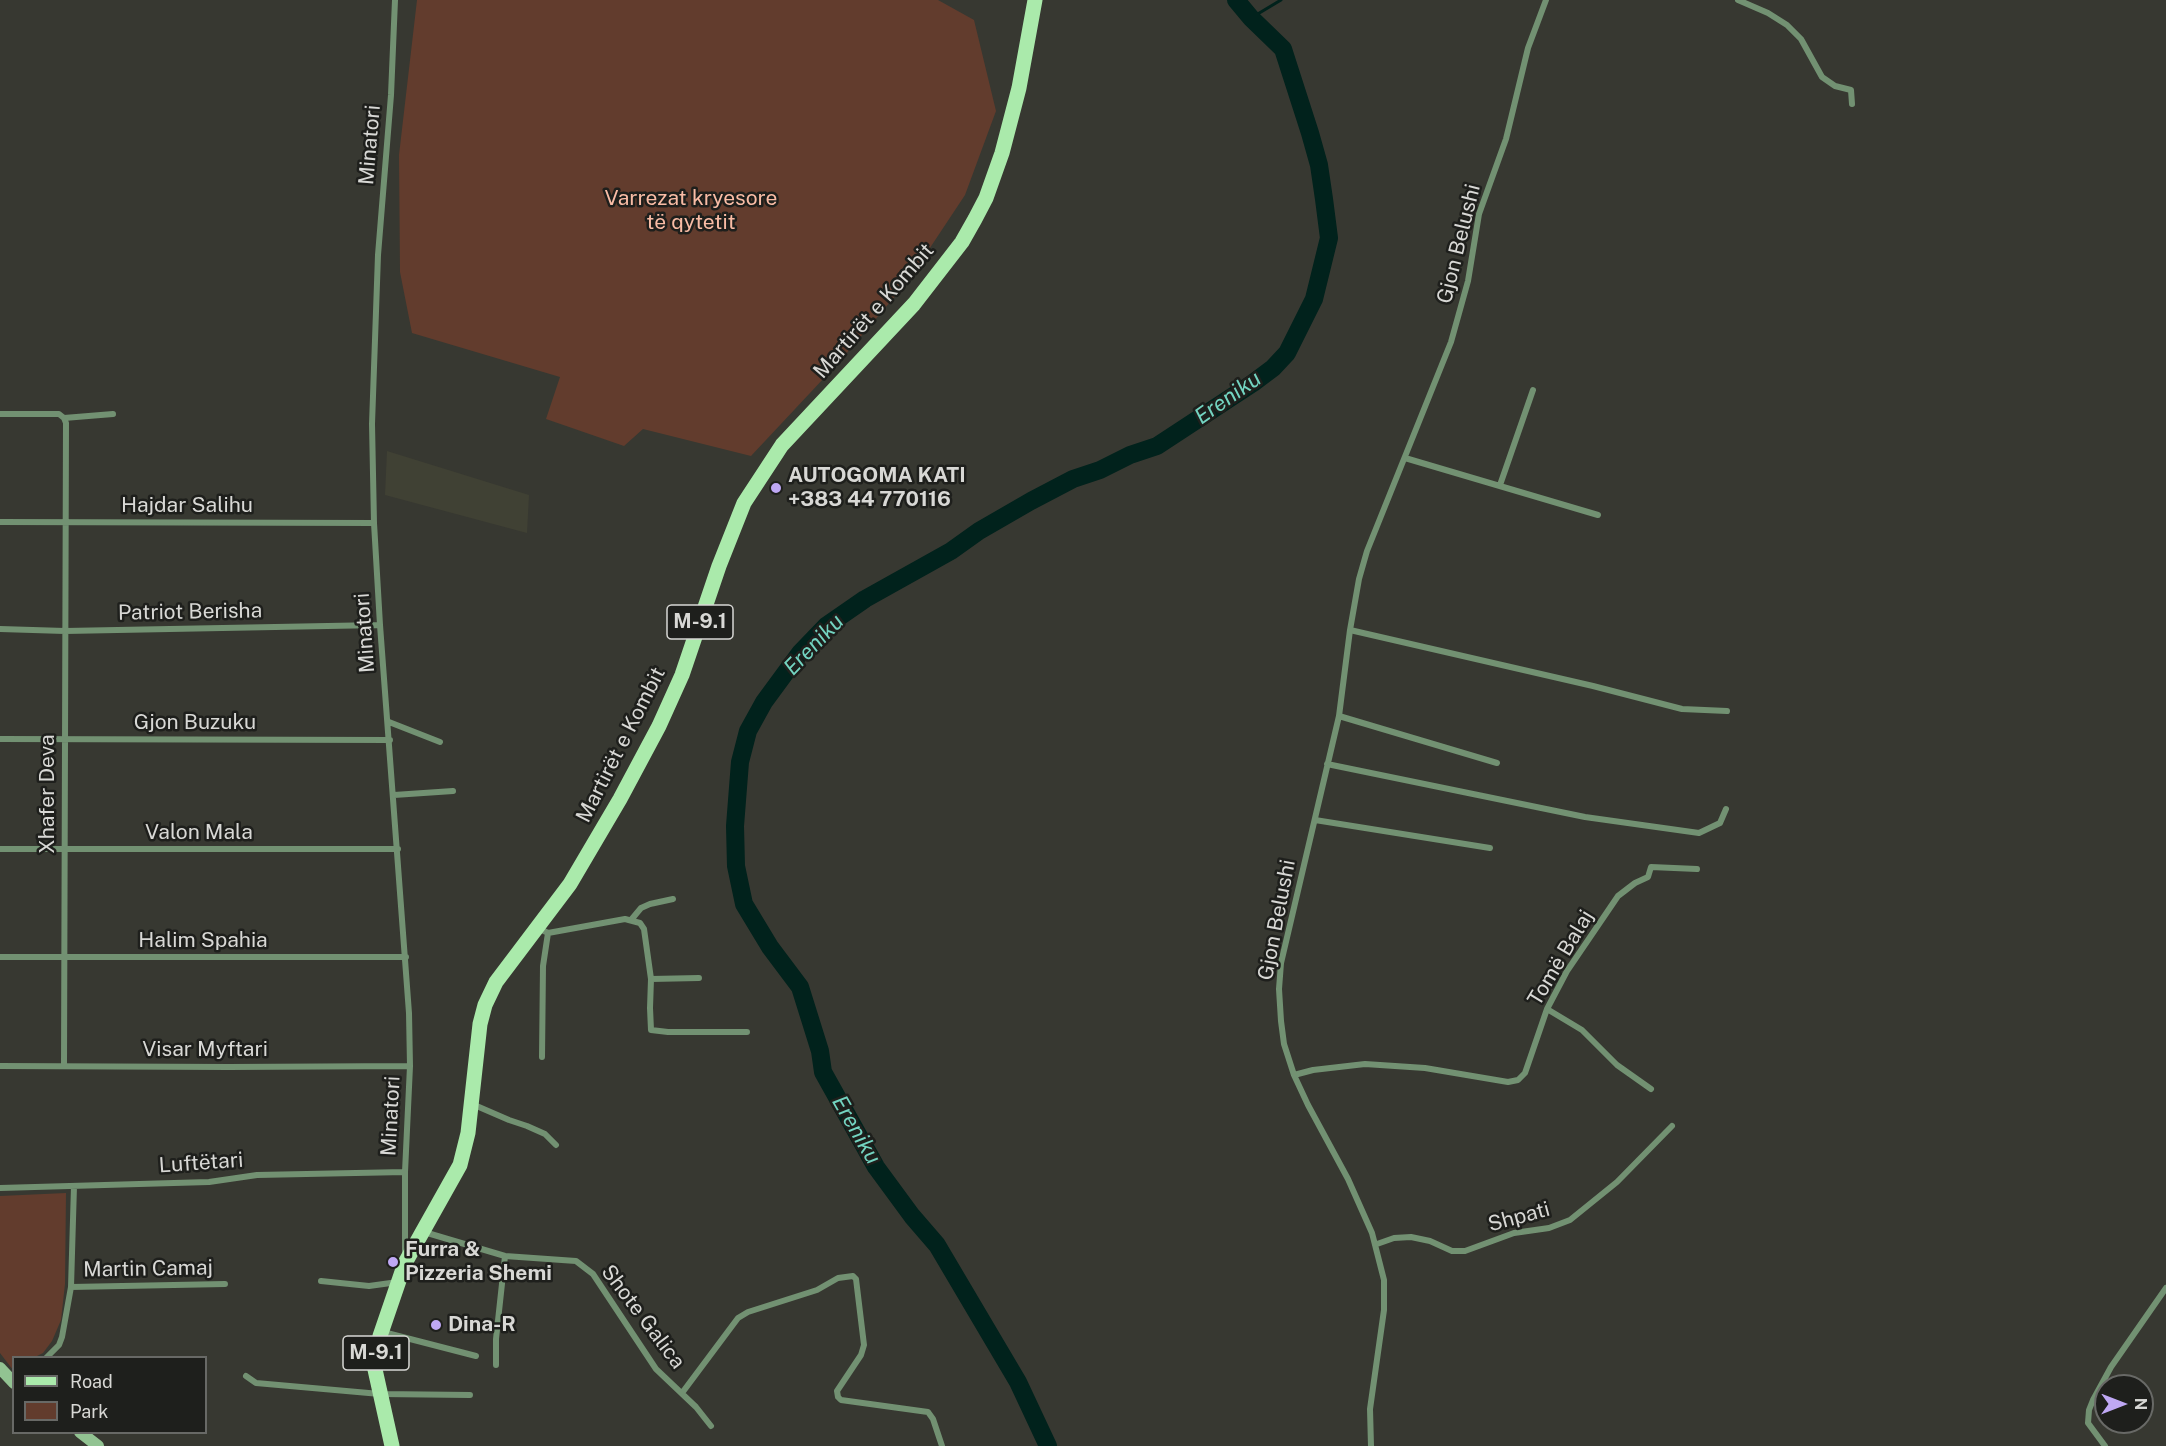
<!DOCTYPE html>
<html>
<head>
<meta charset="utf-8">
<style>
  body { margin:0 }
  #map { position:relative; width:2166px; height:1446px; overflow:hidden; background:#373831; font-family:"Public Sans",sans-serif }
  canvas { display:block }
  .legend { position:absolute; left:12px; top:1356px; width:195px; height:78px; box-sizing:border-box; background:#1e1f1c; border:2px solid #686966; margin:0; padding:8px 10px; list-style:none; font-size:18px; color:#d8d8d5 }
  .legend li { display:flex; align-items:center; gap:12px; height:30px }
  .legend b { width:30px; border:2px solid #686966 }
  .north { position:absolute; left:2094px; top:1374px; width:60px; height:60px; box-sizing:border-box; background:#1e1f1c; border:2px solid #686966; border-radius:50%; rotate:90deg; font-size:16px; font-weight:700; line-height:24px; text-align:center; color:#d8d8d5 }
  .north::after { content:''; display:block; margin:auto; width:21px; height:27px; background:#bfa8f4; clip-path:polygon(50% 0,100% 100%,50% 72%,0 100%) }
</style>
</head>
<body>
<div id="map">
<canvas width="2166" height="1446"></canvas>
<ul class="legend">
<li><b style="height:8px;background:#aaeaab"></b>Road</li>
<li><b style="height:16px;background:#623c2d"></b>Park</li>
</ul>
<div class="north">N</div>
</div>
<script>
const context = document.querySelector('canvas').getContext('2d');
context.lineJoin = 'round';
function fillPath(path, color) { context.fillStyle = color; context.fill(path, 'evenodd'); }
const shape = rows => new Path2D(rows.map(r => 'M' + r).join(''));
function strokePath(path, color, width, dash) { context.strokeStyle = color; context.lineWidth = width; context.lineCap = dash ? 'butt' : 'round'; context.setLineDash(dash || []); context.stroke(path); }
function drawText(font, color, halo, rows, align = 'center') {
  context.font = font + ' "Public Sans",sans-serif'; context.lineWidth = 5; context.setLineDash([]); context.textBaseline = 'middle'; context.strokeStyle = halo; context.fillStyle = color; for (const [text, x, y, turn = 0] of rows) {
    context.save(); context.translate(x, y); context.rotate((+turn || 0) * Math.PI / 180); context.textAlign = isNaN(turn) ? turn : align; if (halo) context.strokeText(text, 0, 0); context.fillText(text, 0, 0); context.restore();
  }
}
fillPath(shape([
  [387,451,529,495,527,533,385,495]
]), '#404134');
fillPath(shape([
  [417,0,938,0,974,20,996,111,965,195,908,281,839,362,751,456,643,429,624,446,546,419,560,377,412,333,400,272,399,155],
  [66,1193,65,1284,61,1320,52,1341,43,1353,35,1357,14,1358,13,1370,0,1353,0,1196]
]), '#623c2d');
strokePath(shape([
  [1251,18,1281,0]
]), '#01221c', 3);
strokePath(shape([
  [1048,1446,1018,1382,937,1245,912,1216,876,1167,823,1072,820,1051,800,987,770,947,744,904,736,866,735,826,740,762,748,731,764,702,800,653,826,626,865,599,951,551,979,531,1031,501,1073,479,1100,470,1130,455,1157,446,1253,383,1273,368,1287,353,1314,299,1329,238,1324,199,1319,165,1310,133,1283,49,1251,18,1236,0]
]), '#01221c', 18);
strokePath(shape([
  [395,0,391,95,378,255,372,424,374,523,380,625,409,1013,410,1066,405,1172,405,1254],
  [1738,0,1768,13,1787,25,1801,39,1822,77,1835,86,1851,90,1852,104],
  [0,414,59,414,64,418,66,423,64,1065],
  [64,418,113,414],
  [1405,458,1598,515],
  [1500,485,1533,390],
  [0,522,374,523],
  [0,629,65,631,380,625],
  [1350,630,1593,686,1682,709,1727,711],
  [1339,716,1497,763],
  [389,722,440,742],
  [0,739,390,740],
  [1327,764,1585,817,1699,833,1720,823,1726,809],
  [394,795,453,791],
  [1315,820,1490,848],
  [0,849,398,849],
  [631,920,641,908,650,904,673,899],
  [538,928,548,933,625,919,640,923,644,929,651,979,650,1008,651,1030,668,1032,747,1032],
  [0,957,406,957],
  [651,979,699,978],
  [1547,1009,1582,1030,1617,1065,1651,1089],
  [542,1057,543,966,548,933],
  [0,1066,229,1067,410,1066],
  [1294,1075,1313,1070,1365,1064,1425,1068,1508,1082,1518,1080,1525,1073,1547,1009,1567,971,1618,896,1635,883,1648,877,1651,867,1697,869],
  [472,1104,509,1120,527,1126,545,1134,556,1145],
  [0,1188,209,1182,257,1175,405,1172],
  [424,1232,505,1256,576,1261,593,1274,656,1369,696,1407,711,1426],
  [1377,1244,1394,1238,1411,1237,1430,1241,1452,1251,1465,1251,1514,1233,1549,1228,1570,1220,1617,1182,1672,1126],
  [321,1281,369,1286,398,1282],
  [71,1287,225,1284],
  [383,1332,476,1356],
  [46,1358,59,1345,62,1337,71,1287,74,1186],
  [496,1365,496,1339,505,1256],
  [246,1376,256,1383,380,1394,470,1395],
  [682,1393,738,1318,748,1312,817,1290,838,1278,853,1276,856,1279,864,1345,861,1355,837,1391,838,1397,841,1400,928,1412,933,1419,942,1446],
  [1371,1446,1370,1409,1384,1310,1384,1280,1372,1233,1348,1179,1308,1105,1294,1075,1284,1044,1281,1021,1279,989,1281,963,1339,716,1350,630,1359,579,1367,551,1451,342,1468,281,1479,214,1506,139,1528,48,1546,0],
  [2105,1446,2088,1423,2089,1410,2093,1400,2111,1367,2166,1288]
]), '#729172', 6);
strokePath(shape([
  [0,1368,14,1383],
  [80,1432,98,1446]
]), '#92c392', 12);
strokePath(shape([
  [392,1446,374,1365,380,1336,405,1263,460,1165,468,1133,480,1024,485,1005,496,982,570,884,620,799,659,726,682,675,719,566,744,503,782,445,914,304,962,242,975,219,986,198,1002,153,1019,88,1035,0]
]), '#aaeaab', 15);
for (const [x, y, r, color] of [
  [776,488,6,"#bfa8f4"],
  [393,1262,6,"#bfa8f4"],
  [436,1325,6,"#bfa8f4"]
]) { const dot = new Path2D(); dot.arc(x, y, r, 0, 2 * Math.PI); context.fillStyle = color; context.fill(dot); strokePath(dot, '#1e1f1c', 2); }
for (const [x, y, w] of [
  [700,622,66],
  [376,1353,66]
]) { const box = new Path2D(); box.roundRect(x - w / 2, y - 17, w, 34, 4.5); context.fillStyle = '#1e1f1c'; context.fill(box); strokePath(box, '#d8d8d5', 1.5); }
drawText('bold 20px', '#d8d8d5', null, [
  ["M-9.1",700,622],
  ["M-9.1",376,1353]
]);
drawText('21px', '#d8d8d5', '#1e1f1c', [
  ["Minatori",370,145,-85],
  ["Gjon Belushi",1459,244,-76],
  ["Martirët e Kombit",874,311,-49],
  ["Hajdar Salihu",187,506],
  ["Patriot Berisha",190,612,-1],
  ["Minatori",365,633,-94],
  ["Gjon Buzuku",195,723],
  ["Martirët e Kombit",621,745,-63],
  ["Xhafer Deva",48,794,-90],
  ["Valon Mala",199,833],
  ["Gjon Belushi",1277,920,-79],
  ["Halim Spahia",203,941],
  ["Tomë Balaj",1561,958,-59],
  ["Visar Myftari",205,1050],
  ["Minatori",391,1116,-87],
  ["Luftëtari",201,1163,-4],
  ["Shpati",1519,1217,-15],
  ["Martin Camaj",148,1269,-1],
  ["Shote Galica",643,1317,53]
]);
drawText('21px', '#f9bca5', '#1e1f1c', [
  ["Varrezat kryesore",691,199],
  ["të qytetit",691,223]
]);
drawText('bold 21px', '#d8d8d5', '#1e1f1c', [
  ["AUTOGOMA KATI",788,476],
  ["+383 44 770116",788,500],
  ["Furra &",405,1250],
  ["Pizzeria Shemi",405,1274],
  ["Dina-R",448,1325]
], 'left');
drawText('italic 22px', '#73d4c1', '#1e1f1c', [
  ["Ereniku",1228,398,-35],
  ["Ereniku",814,645,-46],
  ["Ereniku",856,1130,60]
]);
</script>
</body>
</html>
